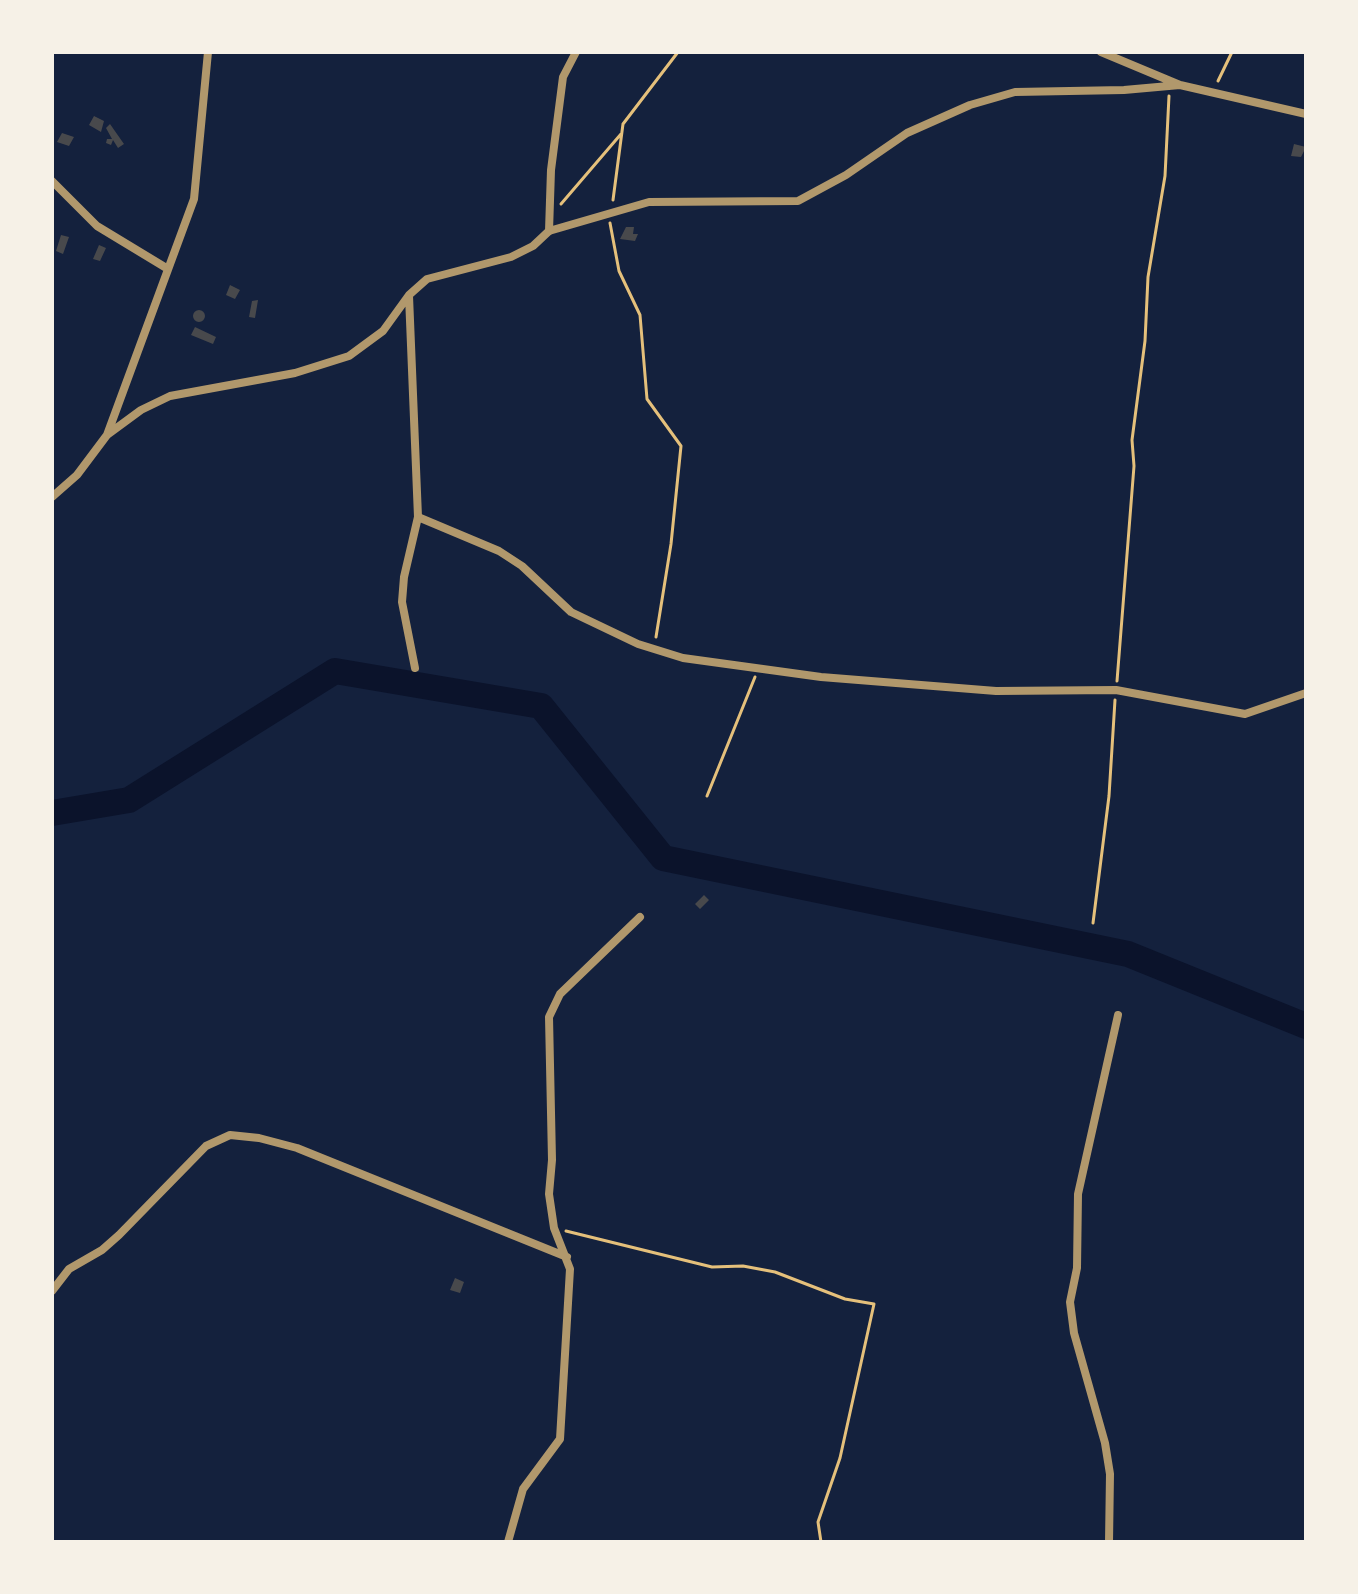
<!DOCTYPE html>
<html>
<head>
<meta charset="utf-8">
<style>
  body { margin:0 }
  #map { position:relative; width:1358px; height:1594px; overflow:hidden; background:#14213d; font-family:Montserrat,sans-serif }
  canvas { display:block }
  .frame { position:absolute; inset:0; border:54px solid #f6f1e7; pointer-events:none }
</style>
</head>
<body>
<div id="map">
<canvas width="1358" height="1594"></canvas>
<div class="frame"></div>
</div>
<script>
const context = document.querySelector('canvas').getContext('2d');
context.lineJoin = 'round';
const shape = rows => new Path2D(rows.map(r => 'M' + r).join(''));
function strokePath(path, color, width, dash) { context.strokeStyle = color; context.lineWidth = width; context.lineCap = dash ? 'butt' : 'round'; context.setLineDash(dash || []); context.stroke(path); }
function fillPath(path, color) { context.fillStyle = color; context.fill(path, 'evenodd'); }
strokePath(shape([
  [52,813,129,800,335,671,541,706,663,858,1128,954,1306,1026]
]), '#0b132b', 26);
fillPath(shape([
  [94,116,104,121,101,132,89,125],
  [110,124,124,144,118,148,113,140,111,145,106,143,107,139,112,139,106,128],
  [62,133,74,137,69,146,57,142],
  [1294,144,1306,147,1301,157,1291,156],
  [626,227,634,227,633,234,638,234,635,241,620,239],
  [61,235,69,237,63,254,56,251],
  [99,245,106,248,100,261,93,259],
  [230,285,240,290,235,299,226,295],
  [258,300,255,318,249,317,252,301],
  '193 316a6 6 0 1 1 12 0a6 6 0 1 1-12 0Z',
  [195,327,216,337,213,344,191,335],
  [704,895,709,900,700,909,695,904],
  [455,1278,464,1282,460,1293,450,1290]
]), '#48494c');
strokePath(shape([
  [1218,81,1232,52],
  [613,200,623,124,678,52],
  [561,204,621,134],
  [610,223,619,271,640,315,647,399,681,446,671,544,656,637],
  [1117,681,1134,466,1132,440,1145,341,1148,277,1165,176,1169,96],
  [707,796,755,677],
  [1093,923,1109,796,1115,700],
  [566,1231,712,1267,743,1266,775,1272,845,1299,874,1304,840,1458,818,1522,821,1542]
]), '#e5c07b', 3);
strokePath(shape([
  [1101,52,1180,85,1306,114],
  [52,181,97,226,168,269],
  [549,231,551,170,563,77,576,52],
  [409,296,418,517,404,577,402,602,415,668],
  [107,435,141,410,170,396,295,373,349,356,383,331,409,295,427,279,511,257,533,246,549,231,649,202,798,201,846,175,907,133,970,105,1015,92,1124,90,1180,85],
  [52,497,77,475,107,435,194,199,208,52],
  [418,517,499,551,522,566,571,612,638,644,683,658,821,677,996,691,1116,690,1245,714,1306,693],
  [52,1291,69,1269,102,1250,119,1235,206,1146,230,1135,259,1138,297,1148,567,1257],
  [508,1542,523,1489,560,1439,570,1269,554,1228,549,1194,552,1160,549,1017,560,994,640,917],
  [1109,1542,1110,1474,1105,1443,1074,1333,1070,1302,1077,1268,1078,1194,1118,1015]
]), '#b1986c', 8);
</script>
</body>
</html>
